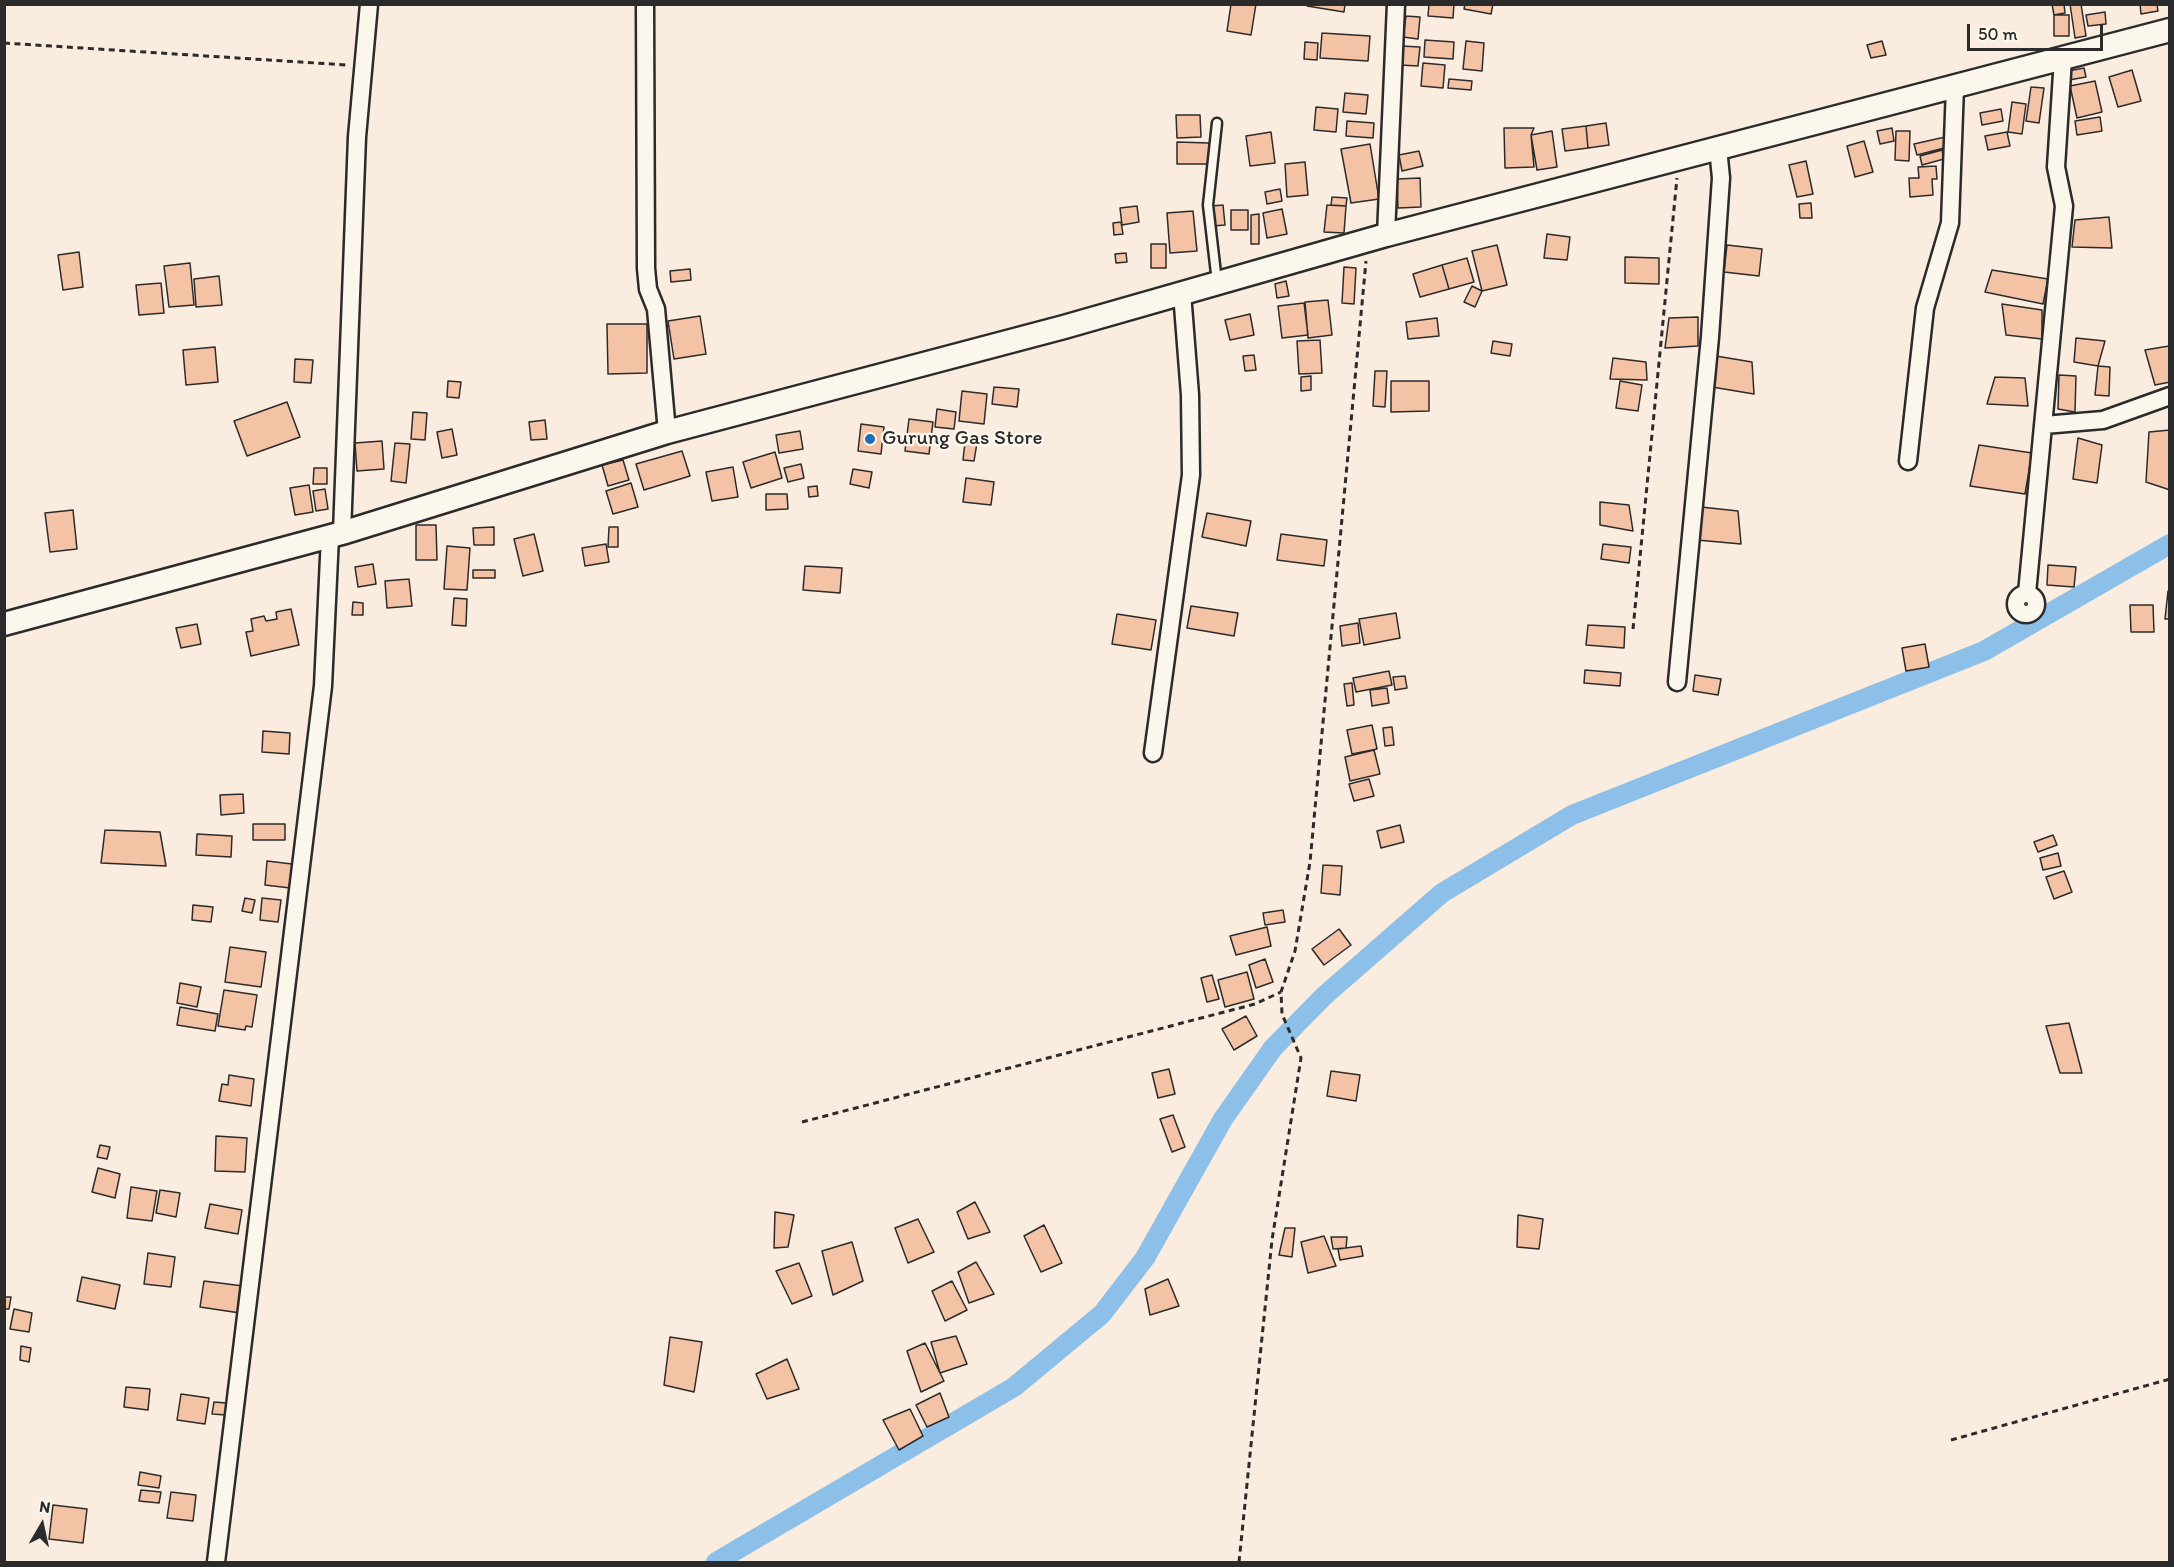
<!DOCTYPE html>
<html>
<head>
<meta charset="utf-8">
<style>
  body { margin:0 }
  #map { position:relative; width:2174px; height:1567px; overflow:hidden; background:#faecde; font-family:Itim,sans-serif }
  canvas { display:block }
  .frame { position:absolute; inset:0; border:6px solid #2b2b2b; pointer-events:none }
  .north { position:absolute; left:12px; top:1495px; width:60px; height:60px; -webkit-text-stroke:4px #fbf7ec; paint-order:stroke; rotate:9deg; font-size:16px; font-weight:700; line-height:24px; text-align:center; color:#2b2b2b }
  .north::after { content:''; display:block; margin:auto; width:21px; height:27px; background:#2b2b2b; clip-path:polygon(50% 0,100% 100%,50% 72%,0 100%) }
  .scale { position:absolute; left:1967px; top:24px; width:136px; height:27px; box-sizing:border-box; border:3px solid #2b2b2b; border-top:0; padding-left:8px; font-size:18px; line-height:21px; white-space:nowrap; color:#2b2b2b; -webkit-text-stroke:4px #fbf7ec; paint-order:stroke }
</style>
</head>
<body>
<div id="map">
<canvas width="2174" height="1567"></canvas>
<div class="frame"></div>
<div class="north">N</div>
<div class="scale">50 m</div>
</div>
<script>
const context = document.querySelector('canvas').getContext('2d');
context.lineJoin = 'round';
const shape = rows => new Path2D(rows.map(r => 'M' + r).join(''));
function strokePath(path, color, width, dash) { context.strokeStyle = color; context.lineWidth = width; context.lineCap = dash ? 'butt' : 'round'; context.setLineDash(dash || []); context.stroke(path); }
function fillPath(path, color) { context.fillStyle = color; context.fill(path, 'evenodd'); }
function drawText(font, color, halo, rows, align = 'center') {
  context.font = font + ' Itim,sans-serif'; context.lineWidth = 5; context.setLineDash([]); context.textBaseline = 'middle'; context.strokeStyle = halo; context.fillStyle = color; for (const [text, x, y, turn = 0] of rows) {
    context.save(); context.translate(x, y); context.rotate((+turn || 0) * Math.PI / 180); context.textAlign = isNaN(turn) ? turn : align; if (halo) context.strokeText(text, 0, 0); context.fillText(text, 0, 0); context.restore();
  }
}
strokePath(shape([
  [716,1562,1014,1387,1102,1314,1145,1258,1223,1119,1273,1048,1324,996,1442,893,1572,815,1984,651,2170,544]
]), '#8cc0e9', 20);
const building = shape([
  [1231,4,1256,4,1251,35,1227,31,1231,4],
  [1307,4,1345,4,1344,12,1307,6,1307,4],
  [1429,4,1454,4,1453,18,1428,16,1429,4],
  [1465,4,1493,4,1491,14,1464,9,1465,4],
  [2052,4,2064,4,2065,13,2054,15,2052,4],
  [2070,4,2081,4,2086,36,2075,38,2070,4],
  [2140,4,2157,4,2158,11,2141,14,2140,4],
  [2105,12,2106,24,2088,26,2086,15,2105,12],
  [2054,15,2069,15,2069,36,2054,36,2054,15],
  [1406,16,1420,17,1418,39,1403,37,1406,16],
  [1322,33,1370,36,1368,61,1320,58,1322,33],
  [1425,40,1454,42,1453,59,1424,57,1425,40],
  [1466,41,1484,43,1482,71,1463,69,1466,41],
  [1882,41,1886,55,1871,58,1867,45,1882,41],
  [1305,42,1318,43,1317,60,1304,59,1305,42],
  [1401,46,1420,47,1418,66,1400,65,1401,46],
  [1423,63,1445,65,1443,88,1421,86,1423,63],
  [2084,68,2086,77,2069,80,2068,71,2084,68],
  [2132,70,2141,101,2118,107,2109,77,2132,70],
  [1449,79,1472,81,1471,90,1448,88,1449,79],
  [2095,81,2102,112,2077,118,2070,86,2095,81],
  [2031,87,2044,88,2039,123,2026,121,2031,87],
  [1345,93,1368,95,1366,114,1343,112,1345,93],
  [2012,102,2026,104,2022,134,2008,132,2012,102],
  [1316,107,1338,109,1336,132,1314,130,1316,107],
  [2001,109,2003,121,1982,125,1980,113,2001,109],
  [1176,115,1200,115,1201,137,1177,138,1176,115],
  [2100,117,2102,131,2077,135,2075,121,2100,117],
  [1347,121,1374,123,1373,138,1346,136,1347,121],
  [1606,123,1609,145,1588,148,1586,126,1606,123],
  [1586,126,1588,148,1565,151,1562,129,1586,126],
  [1504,128,1534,128,1531,135,1534,167,1505,168,1504,128],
  [1892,128,1894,141,1880,144,1877,131,1892,128],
  [1552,131,1557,167,1537,170,1531,135,1552,131],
  [1896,131,1910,131,1909,161,1895,160,1896,131],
  [1271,132,1275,163,1250,166,1246,136,1271,132],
  [2007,132,2010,146,1988,150,1985,136,2007,132],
  [1945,137,1948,147,1917,155,1914,144,1945,137],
  [1864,141,1873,172,1855,177,1847,146,1864,141],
  [1177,142,1209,143,1208,164,1177,164,1177,142],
  [1370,144,1379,199,1351,203,1341,149,1370,144],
  [1942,150,1944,159,1922,165,1920,156,1942,150],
  [1419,151,1423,166,1402,171,1399,155,1419,151],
  [1806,161,1813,194,1797,197,1789,165,1806,161],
  [1305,162,1308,195,1287,197,1285,164,1305,162],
  [1936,166,1937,179,1932,179,1933,195,1910,197,1909,178,1919,178,1918,167,1936,166],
  [1420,178,1421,207,1398,208,1397,179,1420,178],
  [1280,189,1282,201,1267,204,1265,192,1280,189],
  [1332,197,1347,198,1346,206,1331,205,1332,197],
  [1811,203,1812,218,1800,218,1799,204,1811,203],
  [1223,205,1225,225,1213,226,1212,206,1223,205],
  [1327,205,1346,206,1344,233,1324,232,1327,205],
  [1137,206,1139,222,1122,225,1120,208,1137,206],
  [1282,209,1287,234,1267,238,1263,213,1282,209],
  [1231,210,1248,210,1248,230,1231,230,1231,210],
  [1193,211,1197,251,1170,253,1167,213,1193,211],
  [1259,214,1259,244,1251,244,1251,215,1259,214],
  [2109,217,2112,248,2072,247,2075,220,2109,217],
  [1121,222,1123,234,1114,235,1113,223,1121,222],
  [1547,234,1570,237,1567,260,1544,258,1547,234],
  [1151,244,1166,244,1166,268,1151,268,1151,244],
  [1497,245,1507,285,1482,291,1472,251,1497,245],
  [1727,245,1762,249,1759,276,1724,272,1727,245],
  [79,252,83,287,63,290,58,255,79,252],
  [1126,253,1127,262,1116,263,1115,254,1126,253],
  [1625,257,1659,258,1659,284,1625,283,1625,257],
  [1467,258,1474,282,1449,289,1442,265,1467,258],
  [190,263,194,305,169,307,164,266,190,263],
  [1442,265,1449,289,1420,297,1413,274,1442,265],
  [1344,267,1356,268,1354,304,1342,303,1344,267],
  [690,269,691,280,671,282,670,271,690,269],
  [1992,270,2048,279,2043,304,1985,292,1992,270],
  [219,276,222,305,196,307,194,279,219,276],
  [1286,281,1289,296,1277,298,1275,284,1286,281],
  [161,283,164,313,139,315,136,285,161,283],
  [1472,286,1482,291,1475,307,1464,302,1472,286],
  [1328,300,1332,335,1308,338,1305,302,1328,300],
  [1304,303,1308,335,1282,338,1278,306,1304,303],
  [2002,304,2042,310,2042,339,2006,335,2002,304],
  [1250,314,1254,335,1230,340,1225,320,1250,314],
  [700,316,706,354,674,359,668,321,700,316],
  [1698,317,1698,346,1665,348,1669,318,1698,317],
  [1437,318,1439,336,1408,339,1406,322,1437,318],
  [607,324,647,324,647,373,608,374,607,324],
  [2076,338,2105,341,2098,366,2074,362,2076,338],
  [1320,340,1322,373,1299,374,1297,341,1320,340],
  [1493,341,1512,344,1510,356,1491,353,1493,341],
  [2169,346,2170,382,2155,385,2145,350,2169,346],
  [215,347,218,382,186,385,183,350,215,347],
  [1254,355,1256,370,1245,371,1243,356,1254,355],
  [1716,356,1752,362,1754,394,1712,387,1716,356],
  [1613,358,1646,362,1647,380,1610,379,1613,358],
  [295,359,313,360,311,383,294,382,295,359],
  [2098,366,2110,367,2109,396,2095,395,2098,366],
  [1375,371,1387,371,1385,407,1373,406,1375,371],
  [2059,375,2076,376,2075,412,2058,409,2059,375],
  [1311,376,1311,390,1301,391,1301,377,1311,376],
  [1995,377,2025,378,2028,406,1987,404,1995,377],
  [448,381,461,382,459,398,447,397,448,381],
  [1391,381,1429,381,1429,411,1391,412,1391,381],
  [1620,381,1642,385,1638,411,1616,408,1620,381],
  [994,387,1019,389,1017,407,992,404,994,387],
  [962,391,987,394,984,424,959,421,962,391],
  [287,402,300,437,247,456,234,421,287,402],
  [937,409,956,412,954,429,935,427,937,409],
  [413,412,427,413,425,440,411,439,413,412],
  [909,419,933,422,929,454,905,451,909,419],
  [545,420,547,439,531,440,529,422,545,420],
  [861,424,884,427,881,454,858,451,861,424],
  [452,429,457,455,442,458,437,432,452,429],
  [2170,430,2170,490,2146,482,2149,432,2170,430],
  [800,431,803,449,779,453,776,435,800,431],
  [2078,438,2102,445,2097,483,2073,479,2078,438],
  [382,441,384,469,357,471,355,443,382,441],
  [965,442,977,443,974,461,963,460,965,442],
  [395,443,410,444,406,483,391,481,395,443],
  [1979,445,2032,453,2025,494,1970,486,1979,445],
  [682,451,690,476,644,490,636,464,682,451],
  [775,452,782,478,751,488,743,462,775,452],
  [623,460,629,480,608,486,602,465,623,460],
  [801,464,804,478,788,482,784,468,801,464],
  [733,467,738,497,712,501,706,472,733,467],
  [314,468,327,468,327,484,313,484,314,468],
  [853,469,872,472,869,488,850,484,853,469],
  [966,478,994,482,991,505,963,502,966,478],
  [631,483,638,507,613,514,606,491,631,483],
  [309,485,313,512,295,515,290,488,309,485],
  [817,486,818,496,809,497,808,487,817,486],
  [325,489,328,509,316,511,313,491,325,489],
  [766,494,787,494,788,509,766,510,766,494],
  [1600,502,1629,505,1633,531,1600,525,1600,502],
  [1701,507,1738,511,1741,544,1697,540,1701,507],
  [73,510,77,549,50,552,45,513,73,510],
  [1207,513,1251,521,1246,546,1202,537,1207,513],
  [416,525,436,525,437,560,416,560,416,525],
  [494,527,494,545,474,545,473,528,494,527],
  [609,527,618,527,618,547,608,547,609,527],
  [534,534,543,571,523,576,514,539,534,534],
  [1281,534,1327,540,1324,566,1277,560,1281,534],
  [606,544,609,562,585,566,582,548,606,544],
  [1603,544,1631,547,1629,563,1601,559,1603,544],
  [447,546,470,548,467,590,444,589,447,546],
  [373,564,376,584,358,587,355,567,373,564],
  [2048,565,2076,567,2074,587,2047,585,2048,565],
  [805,566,842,568,840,593,803,590,805,566],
  [473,570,495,570,495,578,473,578,473,570],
  [409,579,412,606,387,608,385,581,409,579],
  [2168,591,2170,619,2165,619,2168,591],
  [454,598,467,599,466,626,452,625,454,598],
  [353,602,363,603,363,615,352,615,353,602],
  [2130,605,2153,605,2154,632,2131,632,2130,605],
  [1191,606,1238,613,1234,636,1187,628,1191,606],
  [291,609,299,645,251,656,246,632,253,631,251,619,264,616,266,621,277,619,276,612,291,609],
  [1396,613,1400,638,1364,645,1359,619,1396,613],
  [1117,614,1156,620,1151,650,1112,644,1117,614],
  [1358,623,1360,643,1342,646,1340,626,1358,623],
  [197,624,201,644,181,648,176,628,197,624],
  [1588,625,1625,627,1624,648,1586,645,1588,625],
  [1925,644,1929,667,1906,671,1902,648,1925,644],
  [1585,670,1621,673,1620,686,1584,683,1585,670],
  [1389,671,1392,685,1356,692,1353,678,1389,671],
  [1695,675,1721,679,1718,695,1693,691,1695,675],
  [1405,676,1407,688,1395,690,1393,677,1405,676],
  [1352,683,1354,705,1347,706,1344,684,1352,683],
  [1387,688,1389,703,1372,706,1370,690,1387,688],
  [1372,725,1377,749,1352,754,1347,730,1372,725],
  [1392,727,1394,745,1385,746,1383,728,1392,727],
  [263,731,290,733,289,754,262,752,263,731],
  [1374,750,1380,774,1350,781,1345,757,1374,750],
  [1369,779,1374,796,1354,801,1349,784,1369,779],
  [243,794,244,813,221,815,220,795,243,794],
  [253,824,285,824,285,840,253,840,253,824],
  [1400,825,1404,842,1381,848,1377,831,1400,825],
  [105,830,160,832,166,866,101,863,105,830],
  [197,834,232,836,231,857,196,855,197,834],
  [2053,835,2057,845,2038,852,2034,842,2053,835],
  [2058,853,2061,866,2043,870,2040,858,2058,853],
  [267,861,292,864,290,888,265,885,267,861],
  [1323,865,1342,866,1340,895,1321,893,1323,865],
  [2064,871,2072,892,2054,899,2046,877,2064,871],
  [245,898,255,900,252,913,242,911,245,898],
  [262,898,281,900,278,922,260,920,262,898],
  [193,905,213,907,211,922,192,920,193,905],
  [1283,910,1285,922,1265,925,1263,913,1283,910],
  [1267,927,1271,946,1236,955,1230,936,1267,927],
  [1339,929,1351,945,1324,965,1312,949,1339,929],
  [230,947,266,952,261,987,225,982,230,947],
  [1265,959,1273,982,1256,988,1249,965,1265,959],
  [1247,972,1254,999,1225,1007,1218,980,1247,972],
  [1212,975,1219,999,1207,1002,1201,978,1212,975],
  [180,983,201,987,197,1007,177,1003,180,983],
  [224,990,257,995,252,1027,246,1026,245,1030,218,1026,224,990],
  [180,1007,218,1014,215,1031,177,1025,180,1007],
  [1246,1016,1257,1036,1234,1050,1222,1029,1246,1016],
  [2069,1023,2082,1073,2060,1073,2046,1026,2069,1023],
  [1169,1069,1175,1094,1158,1098,1152,1073,1169,1069],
  [1331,1071,1360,1075,1356,1101,1327,1096,1331,1071],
  [229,1075,254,1079,251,1106,219,1101,222,1084,228,1085,229,1075],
  [1173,1115,1185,1147,1172,1152,1160,1119,1173,1115],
  [216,1136,247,1138,245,1172,215,1171,216,1136],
  [100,1145,110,1147,107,1159,97,1157,100,1145],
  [98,1168,120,1174,115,1198,92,1192,98,1168],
  [131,1187,157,1191,152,1221,127,1218,131,1187],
  [160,1190,180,1193,176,1217,156,1213,160,1190],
  [975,1202,990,1232,968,1239,957,1212,975,1202],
  [210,1204,242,1210,238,1234,205,1228,210,1204],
  [775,1212,794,1215,788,1247,774,1248,775,1212],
  [1518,1215,1543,1219,1539,1249,1517,1247,1518,1215],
  [918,1219,934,1252,908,1263,895,1228,918,1219],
  [1044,1225,1062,1263,1041,1272,1024,1236,1044,1225],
  [1285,1228,1295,1228,1292,1257,1279,1255,1285,1228],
  [1324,1236,1336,1266,1308,1273,1301,1242,1324,1236],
  [1331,1237,1347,1237,1346,1248,1333,1249,1331,1237],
  [852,1242,863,1281,833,1295,822,1251,852,1242],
  [1361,1246,1363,1256,1340,1260,1338,1249,1361,1246],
  [148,1253,175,1257,171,1287,144,1284,148,1253],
  [976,1262,994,1294,969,1303,958,1272,976,1262],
  [799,1263,812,1296,792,1304,776,1271,799,1263],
  [82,1277,120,1285,115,1309,77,1301,82,1277],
  [1168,1279,1179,1306,1150,1315,1145,1289,1168,1279],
  [204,1281,243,1286,240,1313,200,1307,204,1281],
  [952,1281,967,1310,945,1321,932,1291,952,1281],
  [4,1297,11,1297,9,1309,4,1309,4,1297],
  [14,1309,32,1313,29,1332,10,1329,14,1309],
  [956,1336,967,1364,940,1373,931,1342,956,1336],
  [670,1337,702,1342,694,1392,664,1385,670,1337],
  [925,1343,944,1381,921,1392,907,1351,925,1343],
  [21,1346,31,1348,29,1362,20,1360,21,1346],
  [787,1359,799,1389,767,1399,756,1374,787,1359],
  [126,1387,150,1389,148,1410,124,1407,126,1387],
  [940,1393,949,1417,927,1427,916,1405,940,1393],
  [181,1394,209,1398,205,1424,177,1420,181,1394],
  [214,1402,227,1403,226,1415,212,1414,214,1402],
  [910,1409,923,1436,899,1450,883,1420,910,1409],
  [140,1472,161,1476,159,1488,138,1485,140,1472],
  [141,1490,161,1492,159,1503,139,1501,141,1490],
  [171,1492,196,1495,193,1521,167,1518,171,1492],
  [53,1505,87,1509,83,1543,49,1539,53,1505]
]);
fillPath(building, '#f4c2a4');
strokePath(building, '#2b2b2b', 1.5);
const lane = shape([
  [1217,282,1208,205,1217,123]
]);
const street = shape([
  [645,4,646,268,648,289,656,309,667,432],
  [1386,235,1396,4],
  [2044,425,2103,420,2170,396],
  [1908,461,1925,308,1950,223,1955,86],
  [342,533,357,137,369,4],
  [2027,593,2064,206,2056,167,2063,58],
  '2016 604a10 10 0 1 1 20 0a10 10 0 1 1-20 0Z',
  [1677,682,1710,337,1721,178,1718,148],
  [1153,753,1191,475,1190,395,1182,293],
  [216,1562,323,686,330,536]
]);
const secondary = shape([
  [4,624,342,533,667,432,1064,327,1386,235,2170,30]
]);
strokePath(lane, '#2b2b2b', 13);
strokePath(street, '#2b2b2b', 21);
strokePath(secondary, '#2b2b2b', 27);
strokePath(shape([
  [4,43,347,65],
  [1633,629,1677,178],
  [802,1122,1255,1004,1281,992],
  [1951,1440,2170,1379],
  [1239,1562,1272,1240,1301,1058,1282,1014,1281,992,1295,951,1310,862,1366,261]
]), '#2b2b2b', 3, [6, 4.5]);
strokePath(lane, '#fbf7ec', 8);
strokePath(street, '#fbf7ec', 16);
strokePath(secondary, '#fbf7ec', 22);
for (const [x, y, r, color] of [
  [870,439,6,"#1f6fb2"]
]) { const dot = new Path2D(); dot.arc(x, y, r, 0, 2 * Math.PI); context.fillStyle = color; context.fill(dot); strokePath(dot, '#fbf7ec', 2); }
drawText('21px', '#2b2b2b', '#fbf7ec', [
  ["Gurung Gas Store",882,439]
], 'left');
</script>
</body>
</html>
